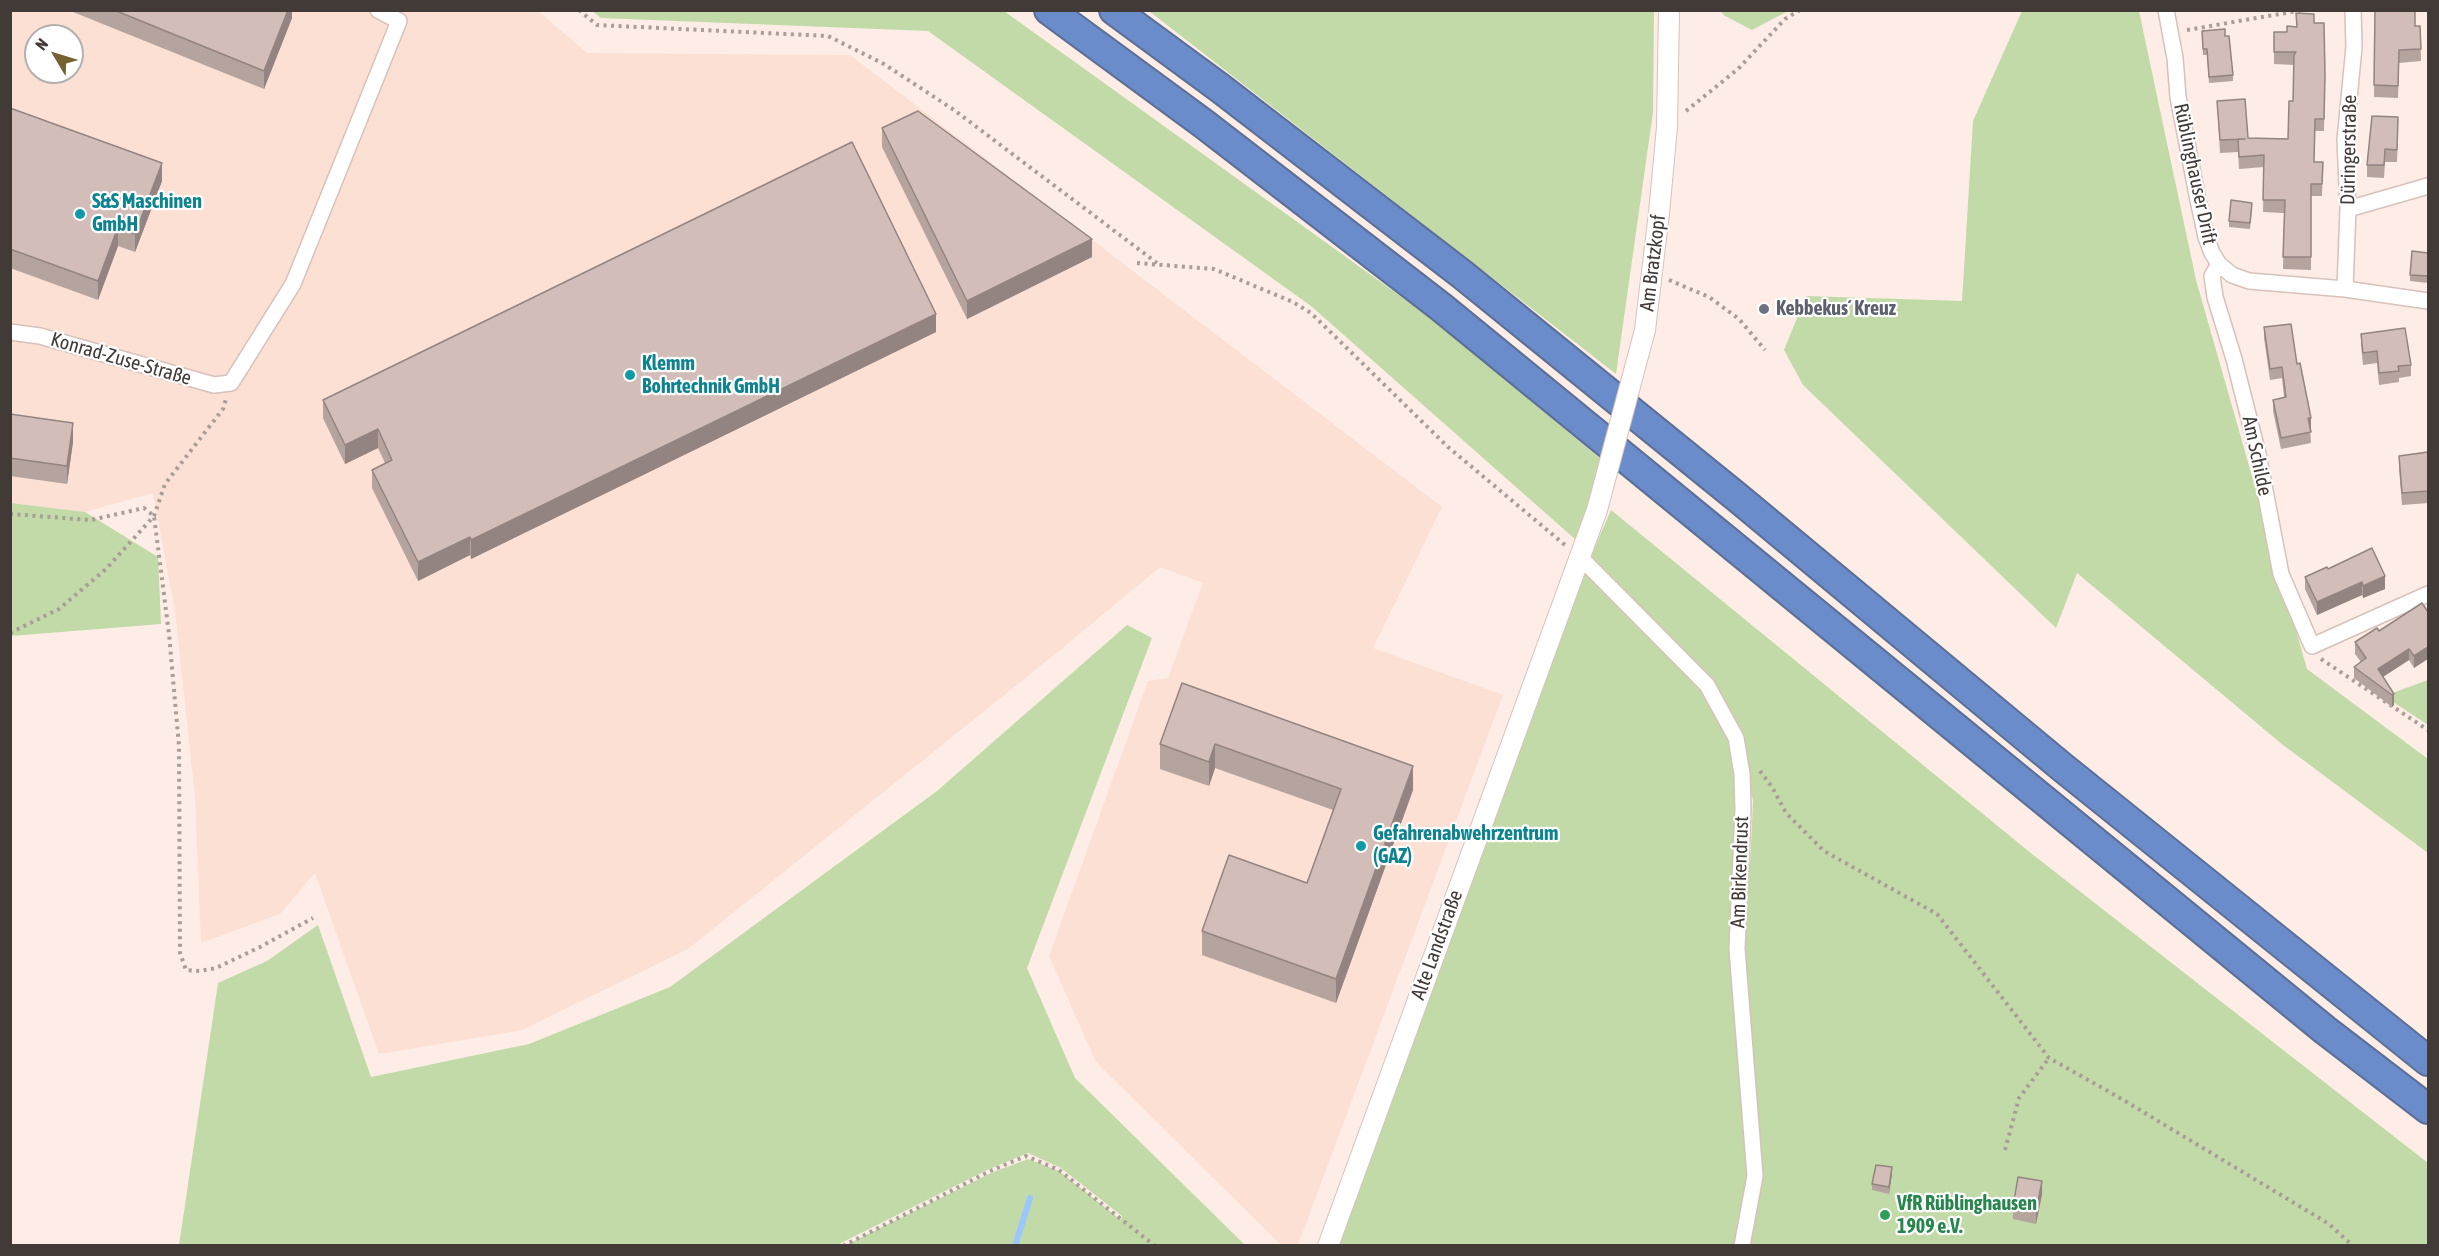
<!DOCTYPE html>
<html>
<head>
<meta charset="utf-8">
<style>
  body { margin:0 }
  #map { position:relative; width:2439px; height:1256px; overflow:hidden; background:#fdede6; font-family:"Asap Condensed",sans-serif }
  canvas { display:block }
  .frame { position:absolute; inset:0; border:12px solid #423a37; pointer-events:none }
  .north { position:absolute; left:24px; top:24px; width:60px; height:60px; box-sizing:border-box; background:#fff; border:2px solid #b3b0af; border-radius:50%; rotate:308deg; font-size:16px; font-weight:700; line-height:24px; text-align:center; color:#423a37 }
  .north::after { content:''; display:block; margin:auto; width:21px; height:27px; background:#766231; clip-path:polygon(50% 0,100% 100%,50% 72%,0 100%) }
</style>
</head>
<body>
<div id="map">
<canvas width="2439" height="1256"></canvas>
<div class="frame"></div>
<div class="north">N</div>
</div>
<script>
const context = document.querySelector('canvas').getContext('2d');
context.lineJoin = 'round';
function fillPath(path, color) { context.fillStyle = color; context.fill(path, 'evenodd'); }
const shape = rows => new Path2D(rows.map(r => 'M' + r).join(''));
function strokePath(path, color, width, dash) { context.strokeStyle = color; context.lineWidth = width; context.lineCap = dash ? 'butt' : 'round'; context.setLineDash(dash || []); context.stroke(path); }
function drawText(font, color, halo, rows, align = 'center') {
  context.font = font + ' "Asap Condensed",sans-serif'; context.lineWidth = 4.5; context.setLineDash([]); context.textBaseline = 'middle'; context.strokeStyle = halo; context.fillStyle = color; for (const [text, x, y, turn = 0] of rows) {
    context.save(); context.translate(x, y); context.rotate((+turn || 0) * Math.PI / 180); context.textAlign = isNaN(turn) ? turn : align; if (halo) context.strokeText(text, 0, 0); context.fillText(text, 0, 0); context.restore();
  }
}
fillPath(shape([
  [11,11,538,11,587,53,850,55,1442,507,1373,648,1503,695,1298,1245,1281,1245,1096,1062,1049,956,1148,681,1168,678,1203,583,1160,567,1054,655,688,949,522,1030,379,1054,315,873,280,914,201,943,195,797,175,611,153,493,85,512,11,503],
  [36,36,72,36,72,72,36,72]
]), '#fce0d4');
fillPath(shape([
  [592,11,1004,11,1435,321,1602,460,1576,540,1311,306,928,31,601,18],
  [1149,11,1654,11,1653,112,1616,374],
  [1720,11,1788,11,1752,30,1725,16],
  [2022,11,2139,11,2196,280,2307,669,2428,759,2428,853,2283,745,2077,573,2056,628,1803,385,1784,350,1806,296,1962,301,1973,121],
  [11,503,85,512,158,557,161,624,11,636],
  [1611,510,2032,854,2428,1163,2428,1245,1338,1246,1428,993,1472,883,1584,570,1704,690,1732,741,1743,866,1750,865,1753,801,1740,739,1711,683,1658,630,1591,556],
  [1127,625,1152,638,1027,968,1075,1078,1245,1245,846,1245,991,1173,1028,1159,1059,1171,1121,1220,1122,1216,1061,1168,1028,1153,989,1169,837,1245,179,1245,218,983,267,961,318,925,371,1077,529,1044,670,987,937,791],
  [2428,680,2428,725,2384,696]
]), '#c1daa7');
strokePath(shape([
  [1015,1246,1030,1198]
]), '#9bc7fe', 6);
const minor = shape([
  [2166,10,2175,58,2178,97,2198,200,2206,237,2212,253,2219,264,2232,275,2249,281,2345,289,2428,301],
  [2348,209,2428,186],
  [2219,264,2212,276,2215,297,2234,359,2258,454,2281,574,2312,646,2428,594],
  [2345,289,2348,209,2345,140,2354,47,2353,10],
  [10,332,40,336,214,385,231,383,293,284,383,61,399,21,378,10],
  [1580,557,1707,685,1736,738,1742,774,1743,809,1737,949,1755,1176,1742,1246]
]);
const tertiary = shape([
  [1645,330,1659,213,1667,127,1669,10],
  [1328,1246,1597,510]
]);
const motorway = shape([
  [1049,10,1204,124,1441,307,2325,1030,2428,1109],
  [1114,10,1220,88,1463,275,1738,498,2062,767,2428,1061]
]);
strokePath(minor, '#d6c2ba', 18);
strokePath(tertiary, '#d6c2ba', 22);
strokePath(motorway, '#5c6f97', 32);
strokePath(shape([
  [579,10,597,25,828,36,884,64,954,110,1157,263],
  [2187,30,2303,10],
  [1686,111,1738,69,1785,19,1800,10],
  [1137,263,1214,269,1293,302,1311,313,1448,447,1565,545],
  [1669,280,1709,297,1739,319,1765,350],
  [10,514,91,520,144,508,154,516,169,634,179,746,180,953,186,970,200,971,216,968,260,947,313,918],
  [10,633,59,609,106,569,154,516,165,484,223,409,226,399],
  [2321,659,2428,730],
  [1760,771,1772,787,1786,813,1824,851,1937,914,2049,1058,2115,1095,2329,1224,2353,1246],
  [2005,1150,2019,1098,2049,1058],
  [843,1246,990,1171,1026,1156,1059,1170,1155,1246]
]), '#a99d98', 4, [3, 4.5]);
strokePath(minor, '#fff', 15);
strokePath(tertiary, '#fff', 20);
strokePath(motorway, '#6a8ccb', 28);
const tertiaryBridge = shape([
  [1597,510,1645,330]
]);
strokePath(tertiaryBridge, '#d6c2ba', 22, []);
strokePath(tertiaryBridge, '#fff', 20);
fillPath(shape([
  [68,10,292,10,292,18,264,89],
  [2375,10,2415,26,2420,26,2421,61,2399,63,2398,98,2374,97],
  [2314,23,2325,87,2324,131,2315,131,2314,162,2323,162,2322,196,2311,196,2311,270,2283,269,2284,213,2263,212,2264,167,2239,169,2238,152,2220,153,2217,101,2248,138,2288,139,2293,101,2294,65,2274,64,2274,32,2287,32,2296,27],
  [2202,31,2233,75,2233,81,2209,83,2207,55,2203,55],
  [10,108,162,181,135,252,118,246,98,300,10,268],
  [882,128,1092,257,967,319,882,147],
  [2398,130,2397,162,2385,162,2384,178,2367,177,2367,165],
  [2252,209,2250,229,2229,227,2229,221],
  [2428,253,2428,283,2410,281,2410,275],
  [2264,327,2297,364,2311,429,2310,429,2311,443,2281,449,2273,411,2273,400,2284,397,2282,378,2270,380,2264,338],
  [936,332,471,559,470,555,418,581,372,488,372,470,385,463,378,448,345,464,323,418,323,400],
  [2361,334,2411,365,2411,376,2399,378,2399,382,2379,385,2377,363,2363,365,2361,345],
  [10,414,73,442,67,484,10,476],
  [2428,452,2428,503,2402,505,2399,468,2399,456],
  [2328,569,2385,589,2363,598,2362,595,2317,615,2305,589,2305,577],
  [2422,603,2414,668,2409,660,2383,677,2394,694,2394,705,2392,707,2354,678,2354,667,2361,662,2355,654,2355,642,2379,631],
  [1182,683,1413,790,1336,1003,1202,955,1202,931,1307,883,1333,810,1215,768,1209,786,1160,769,1160,744],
  [1892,1174,1889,1194,1872,1190,1872,1184],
  [2042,1194,2036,1224,2013,1219,2013,1207]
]), '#b5a39e');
fillPath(shape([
  [288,10,292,10,292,18,264,89,264,71],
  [162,163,162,181,135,252,135,234],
  [118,227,118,246,98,300,98,281],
  [1092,239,1092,257,967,319,967,301],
  [936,314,936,332,471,559,471,540],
  [2308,418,2311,418,2311,429,2308,430],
  [73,423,73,442,67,484,67,466],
  [378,429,378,448,345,464,345,445],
  [470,537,470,555,418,581,418,562],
  [2385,576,2385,589,2363,598,2363,586],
  [2362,582,2362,595,2317,615,2317,602],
  [2428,647,2428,659,2414,668,2414,656],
  [2409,649,2409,660,2378,680,2378,669],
  [2394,694,2394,705,2392,707,2392,695],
  [1215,744,1215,768,1209,786,1209,762],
  [1413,766,1413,790,1336,1003,1336,979],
  [1892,1167,1892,1174,1889,1194,1889,1187],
  [2042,1181,2042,1194,2036,1224,2036,1212]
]), '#938481');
const building = shape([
  [114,10,288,10,264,71,114,10],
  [2375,10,2415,10,2415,26,2420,26,2421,49,2399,50,2398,86,2374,85,2375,10],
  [2296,13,2314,14,2314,23,2324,23,2325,75,2324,119,2315,119,2314,162,2323,162,2322,184,2311,184,2311,257,2283,257,2285,200,2263,200,2264,155,2239,157,2238,139,2245,139,2220,140,2217,101,2245,99,2248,138,2288,139,2289,101,2293,101,2294,55,2296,52,2274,52,2274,32,2287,32,2287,26,2297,27,2296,13],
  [2225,29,2225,36,2229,36,2233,75,2209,77,2207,49,2203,49,2202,31,2225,29],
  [10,108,162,163,135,234,118,227,98,281,10,249,10,108],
  [918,111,1092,239,967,301,882,128,918,111],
  [2372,116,2398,117,2397,150,2385,149,2384,165,2367,165,2372,116],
  [852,142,936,314,471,540,470,537,418,562,372,470,392,460,378,429,345,445,323,400,852,142],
  [2231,200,2252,203,2250,223,2229,221,2231,200],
  [2412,251,2428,253,2428,276,2410,275,2412,251],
  [2291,324,2297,364,2300,363,2311,418,2308,418,2311,432,2281,438,2273,400,2286,397,2282,367,2270,369,2264,327,2291,324],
  [2405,328,2411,365,2398,366,2399,371,2379,373,2377,351,2363,353,2361,334,2405,328],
  [10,414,73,423,67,466,10,458,10,414],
  [2428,452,2428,491,2402,493,2399,456,2428,452],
  [2372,548,2385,576,2363,586,2362,582,2317,602,2305,577,2327,567,2328,569,2372,548],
  [2422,603,2428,612,2428,647,2414,656,2409,649,2378,669,2394,694,2392,695,2354,667,2366,658,2355,642,2377,628,2379,631,2422,603],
  [1182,683,1413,766,1336,979,1202,931,1229,855,1307,883,1341,789,1215,744,1209,762,1160,744,1182,683],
  [1876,1165,1892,1167,1889,1187,1872,1184,1876,1165],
  [2018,1177,2042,1181,2036,1212,2013,1207,2018,1177]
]);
fillPath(building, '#d2bdb8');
strokePath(building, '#938481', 1.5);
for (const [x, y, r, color] of [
  [80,214,6,"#0f9aa8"],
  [1764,309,6,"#6b7280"],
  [630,375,6,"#0f9aa8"],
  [1361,846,6,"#0f9aa8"],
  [1885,1215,6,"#2e9e5b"]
]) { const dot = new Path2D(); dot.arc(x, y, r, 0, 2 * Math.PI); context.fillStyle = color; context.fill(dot); strokePath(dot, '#fff', 2); }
drawText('20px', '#423a37', '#fff', [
  ["Düringerstraße",2349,150,-89],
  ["Rüblinghauser Drift",2195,174,78],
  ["Am Bratzkopf",1653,263,-83],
  ["Konrad-Zuse-Straße",121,359,16],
  ["Am Schilde",2257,456,78],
  ["Am Birkendrust",1740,872,-88],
  ["Alte Landstraße",1437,945,-70]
]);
drawText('bold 20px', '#0d838f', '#fff', [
  ["S&S Maschinen",92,202],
  ["GmbH",92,225],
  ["Klemm",642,364],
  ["Bohrtechnik GmbH",642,387],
  ["Gefahrenabwehrzentrum",1373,834],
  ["(GAZ)",1373,857]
], 'left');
drawText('bold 20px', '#5b616d', '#fff', [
  ["Kebbekus´ Kreuz",1776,309]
], 'left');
drawText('bold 20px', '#27864d', '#fff', [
  ["VfR Rüblinghausen",1897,1204],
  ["1909 e.V.",1897,1227]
], 'left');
</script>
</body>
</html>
